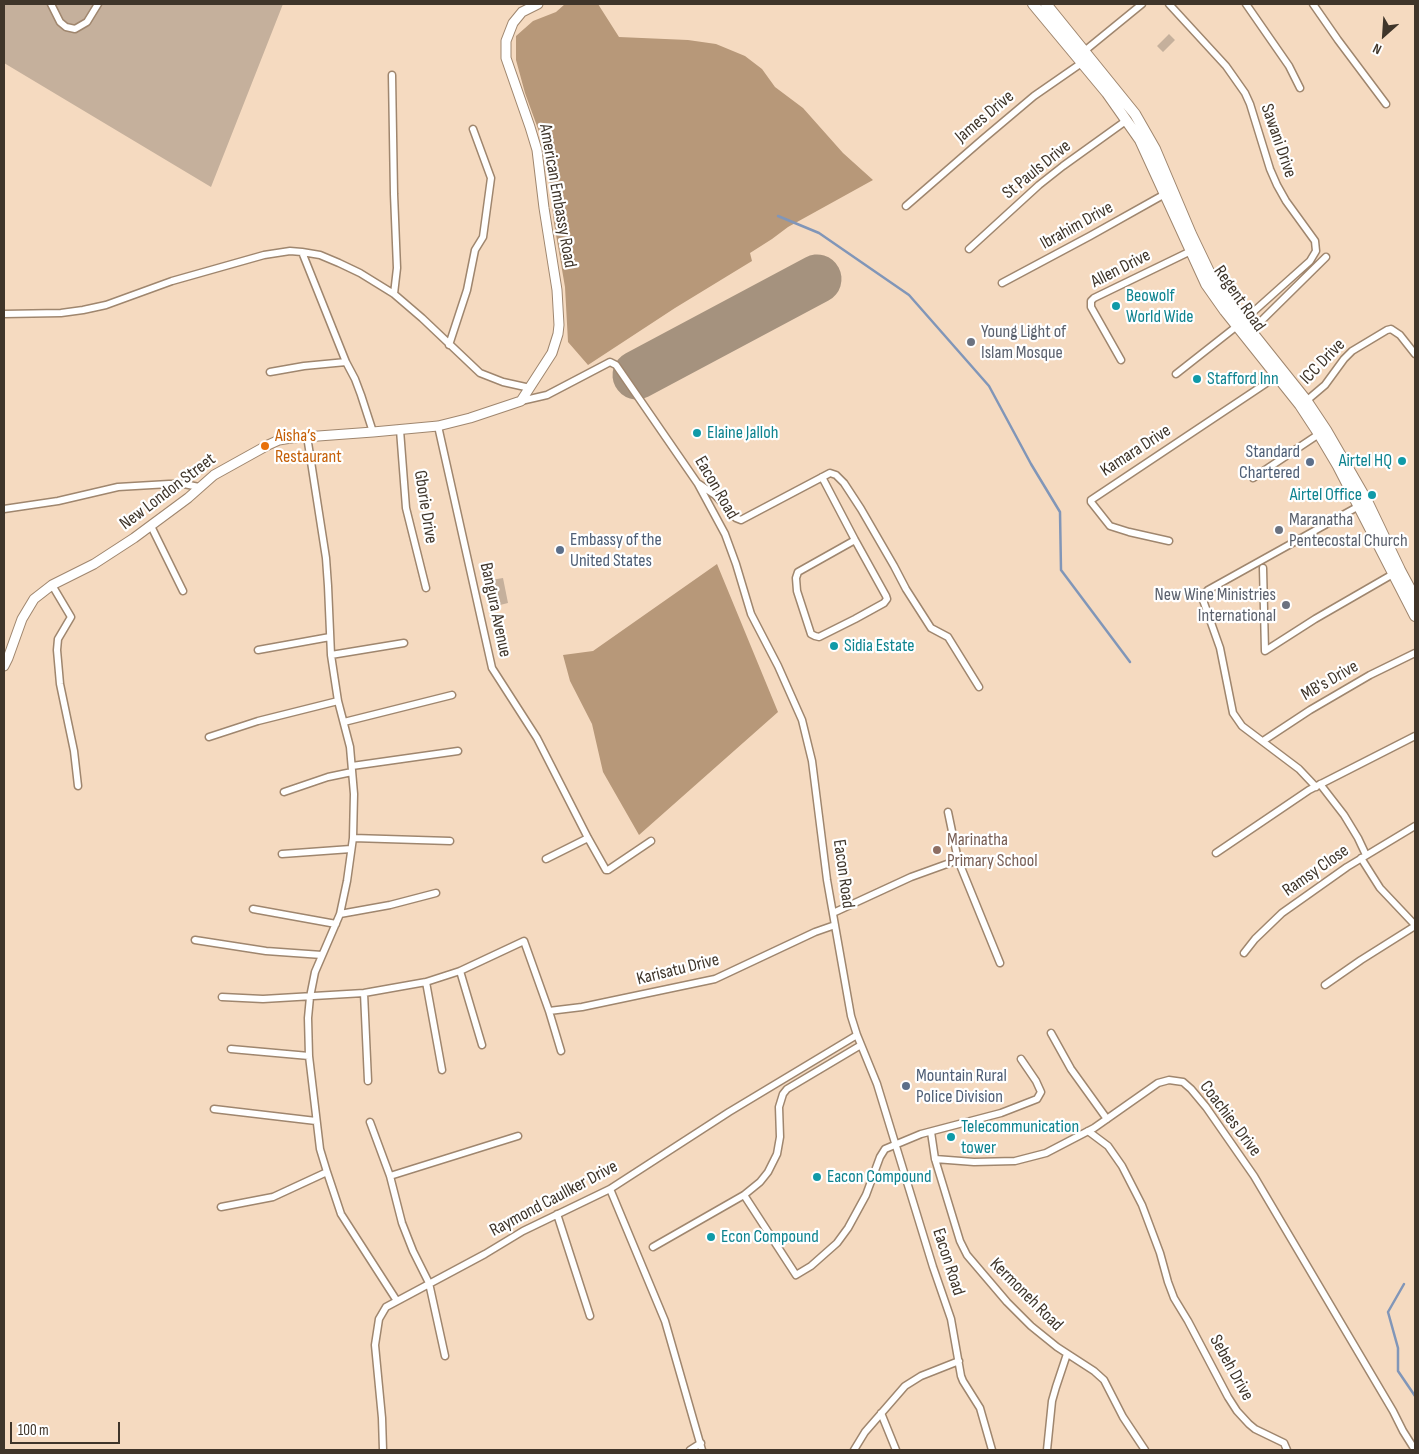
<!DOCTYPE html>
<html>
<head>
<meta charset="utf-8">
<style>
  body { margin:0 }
  #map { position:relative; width:1419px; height:1454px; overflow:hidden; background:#f5dac0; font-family:"Sofia Sans Condensed",sans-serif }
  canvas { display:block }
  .frame { position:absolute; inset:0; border:5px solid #3f352a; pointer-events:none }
  .north { position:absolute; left:1359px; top:10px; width:50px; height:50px; -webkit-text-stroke:4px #fff; paint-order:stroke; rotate:206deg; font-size:14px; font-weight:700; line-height:20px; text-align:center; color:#3f352a }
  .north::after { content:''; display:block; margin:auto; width:18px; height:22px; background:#3f352a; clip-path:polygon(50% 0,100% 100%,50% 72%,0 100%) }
  .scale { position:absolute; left:10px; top:1422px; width:110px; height:22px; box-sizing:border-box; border:2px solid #3f352a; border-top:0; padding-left:6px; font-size:15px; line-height:18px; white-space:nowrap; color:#3f352a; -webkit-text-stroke:4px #fff; paint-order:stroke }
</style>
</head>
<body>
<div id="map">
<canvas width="1419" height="1454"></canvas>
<div class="frame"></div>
<div class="north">N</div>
<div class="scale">100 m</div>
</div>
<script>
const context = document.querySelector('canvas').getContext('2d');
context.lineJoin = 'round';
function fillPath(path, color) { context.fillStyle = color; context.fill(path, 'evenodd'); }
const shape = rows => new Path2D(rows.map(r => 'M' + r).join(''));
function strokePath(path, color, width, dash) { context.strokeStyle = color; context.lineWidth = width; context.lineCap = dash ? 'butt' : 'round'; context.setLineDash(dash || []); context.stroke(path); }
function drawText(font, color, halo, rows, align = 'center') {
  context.font = font + ' "Sofia Sans Condensed",sans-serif'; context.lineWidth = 4.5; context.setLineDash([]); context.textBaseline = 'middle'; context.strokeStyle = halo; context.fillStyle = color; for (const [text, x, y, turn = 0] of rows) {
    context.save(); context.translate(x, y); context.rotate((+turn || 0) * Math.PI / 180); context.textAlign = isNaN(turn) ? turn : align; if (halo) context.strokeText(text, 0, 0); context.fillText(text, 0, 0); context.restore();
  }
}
fillPath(shape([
  [4,4,283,4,211,187,4,63],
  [1169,34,1175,40,1163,52,1157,46],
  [503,578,508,603,496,606,491,580]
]), '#c5b09c');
fillPath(shape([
  [565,4,598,4,619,37,688,40,716,44,745,56,762,69,775,87,803,108,843,153,873,180,788,227,772,239,750,253,752,261,675,308,588,365,568,342,565,287,554,223,546,151,525,93,516,60,516,36,533,21,556,12],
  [717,564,778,712,639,835,603,772,592,724,570,681,563,655,593,651]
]), '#b79879');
strokePath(shape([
  [778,216,819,233,909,295,989,386,1031,464,1060,512,1061,570,1130,662],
  [1404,1284,1388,1312,1398,1348,1398,1371,1415,1396]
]), '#8196b8', 2.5);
strokePath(shape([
  [637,375,817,279]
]), '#a5927e', 49);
const street = shape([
  [51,4,60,22,66,27,75,29,87,22,98,4],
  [1169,4,1226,66,1245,93,1250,104,1270,169,1277,185,1286,201,1315,241,1316,251,1310,261,1243,321],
  [1246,4,1289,66,1300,88],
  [1313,4,1338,40,1386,104],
  [1082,53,1142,4],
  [392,75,394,194,397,268,394,294],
  [906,206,983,139,1034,96,1083,62],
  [969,249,1039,185,1063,166,1127,120],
  [302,252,346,362],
  [1002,283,1090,236,1165,194],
  [4,314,61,313,83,310,106,305,172,281,264,255,290,251,302,252,320,255,339,263,360,273,394,294,422,318,480,373,503,382,530,388],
  [1251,331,1326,257],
  [449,345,467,290,475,250,483,237,491,178,473,129],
  [1121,360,1091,307,1091,301,1094,298,1193,250],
  [270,372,304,366,346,362,355,379,361,395,373,432],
  [1176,374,1237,326],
  [521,401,547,395,610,362,616,365,698,484,725,534,736,564,751,614,778,666,802,720,812,761,827,880,851,1016,857,1035,877,1084,933,1267,951,1319,961,1376,963,1381,980,1408,992,1450],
  [1305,402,1325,385,1344,359,1352,351,1387,330,1391,329,1400,335,1415,354],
  [438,426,492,668,537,738,588,838,606,870,608,870,651,841],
  [400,430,406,508,426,588],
  [822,477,855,540,886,596,887,599,884,603,855,619,819,637,815,636,811,634,797,591,796,578,798,572,855,540],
  [1253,478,1319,434],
  [699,484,715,495,736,518,741,520,830,473,836,475,844,483,861,509,894,566,906,589,931,628,948,637,979,687],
  [4,509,58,501,118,487,169,484,184,484,199,487],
  [151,526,183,591],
  [1169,541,1129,532,1110,526,1091,502,1091,500,1277,376],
  [1263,568,1265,651,1315,619,1393,574],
  [52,585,71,617,58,639,57,650,60,684,74,751,78,786],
  [258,650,330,637],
  [331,655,404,643],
  [344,722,452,695],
  [209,737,258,721,338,701],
  [1263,741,1310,710,1370,675,1415,653],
  [352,766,458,751],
  [1320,784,1344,815,1358,838,1366,855],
  [1316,787,1299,769,1242,726,1233,713,1220,648,1203,600,1203,595,1208,590,1359,506],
  [284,792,328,777,352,772],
  [948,812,958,860,1000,963],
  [353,838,450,841],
  [1216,853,1309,790,1415,736],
  [282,854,351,849],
  [1361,858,1380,888,1415,925],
  [546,859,588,838],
  [253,909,336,924],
  [833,913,911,877,958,860],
  [340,914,390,905,436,893],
  [195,940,266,951,322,955],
  [1244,953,1255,939,1282,913,1347,867,1415,826],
  [460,971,482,1045],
  [426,982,442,1070],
  [1325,985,1361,960,1415,926],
  [364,993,368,1081],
  [222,997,263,999,364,993,426,982,460,971,524,941,549,1011,561,1051],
  [549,1011,582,1007,715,979,815,932,835,925],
  [1051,1033,1071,1069,1107,1119],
  [231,1049,309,1056],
  [214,1109,316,1121],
  [370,1122,390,1176,402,1223,413,1251,429,1283,445,1356],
  [1088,1131,1108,1146,1122,1166,1142,1205,1160,1253,1168,1282,1174,1298,1188,1321,1228,1397,1237,1411,1249,1424,1255,1429,1284,1443,1287,1450],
  [931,1132,935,1159,960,1241,967,1255,1007,1302,1031,1326,1057,1347,1094,1371,1104,1380,1123,1417,1145,1450],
  [935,1159,974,1162,1015,1161,1046,1153,1094,1128,1158,1083,1169,1080,1183,1082,1191,1089,1206,1107,1254,1176,1393,1411,1403,1431,1415,1450],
  [327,1172,341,1214,397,1301],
  [390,1176,518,1136],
  [610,1189,665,1321,702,1450],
  [744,1195,796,1275,811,1266,837,1243,848,1228,866,1195,880,1157,885,1149,921,1134,1001,1113,1037,1099,1041,1092,1036,1081,1021,1059],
  [221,1207,273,1197,327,1172,320,1149,309,1056,308,1018,310,997,315,972,340,914,347,881,353,838,354,794,350,747,338,701,331,655,328,586,326,558,307,436],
  [557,1214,590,1316],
  [653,1247,744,1195,760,1182,768,1172,777,1154,780,1137,779,1107,783,1094,787,1089,861,1045],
  [881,1413,896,1450],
  [383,1450,382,1418,375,1345,379,1319,386,1307,485,1254,523,1231,610,1189,729,1112,857,1035],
  [690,1450,701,1443],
  [854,1450,865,1432,905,1386,921,1376,959,1361],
  [1047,1450,1052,1401,1056,1387,1067,1354]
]);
const secondary = shape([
  [4,666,8,658,22,619,34,599,52,585,94,564,134,538,188,498,214,475,268,445,279,440,291,438,373,432,438,426,470,418,521,401,552,353,558,334,559,325,557,290,544,208,537,150,530,127,506,58,506,41,513,23,522,12,538,4]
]);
const primary = shape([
  [1033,4,1107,93,1140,140,1206,284,1225,311,1300,405,1319,434,1338,466,1415,616],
  [1046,4,1135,114,1155,149,1191,234,1213,280,1231,306,1306,400,1326,430,1367,501,1400,570,1415,598]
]);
strokePath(street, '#9f866e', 9);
strokePath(secondary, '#9f866e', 11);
strokePath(primary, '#9f866e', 12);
strokePath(street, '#fff', 6);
strokePath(secondary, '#fff', 9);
strokePath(primary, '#fff', 10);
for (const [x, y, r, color] of [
  [1116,306,5,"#0f9aa8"],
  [971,342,5,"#6b7280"],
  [1197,379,5,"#0f9aa8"],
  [697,433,5,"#0f9aa8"],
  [265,446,5,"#e8710a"],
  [1402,461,5,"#0f9aa8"],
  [1310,462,5,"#5c6f8a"],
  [1372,495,5,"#0f9aa8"],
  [1279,530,5,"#6b7280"],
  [560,550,5,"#5c6f8a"],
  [1286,605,5,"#6b7280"],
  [834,646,5,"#0f9aa8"],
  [937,850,5,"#8d6e63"],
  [906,1086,5,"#5c6f8a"],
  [951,1137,5,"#0f9aa8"],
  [817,1177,5,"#0f9aa8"],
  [711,1237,5,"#0f9aa8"]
]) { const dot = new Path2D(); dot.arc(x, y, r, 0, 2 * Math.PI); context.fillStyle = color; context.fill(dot); strokePath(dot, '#fff', 2); }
drawText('18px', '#3f352a', '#fff', [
  ["James Drive",985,117,-40],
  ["Sawani Drive",1278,141,71],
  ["St Pauls Drive",1037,170,-39],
  ["American Embassy Road",557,196,80],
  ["Ibrahim Drive",1077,226,-29],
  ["Allen Drive",1121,269,-27],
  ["Regent Road",1239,299,55],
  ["ICC Drive",1323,362,-46],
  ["Kamara Drive",1136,451,-33],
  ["Eacon Road",716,488,60],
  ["New London Street",168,492,-37],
  ["Gborie Drive",425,507,81],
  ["Bangura Avenue",495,610,78],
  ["MB's Drive",1330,681,-30],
  ["Ramsy Close",1316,871,-35],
  ["Eacon Road",843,874,82],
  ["Karisatu Drive",678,970,-14],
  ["Coachies Drive",1230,1119,53],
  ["Raymond Caullker Drive",554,1199,-28],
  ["Eacon Road",948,1262,72],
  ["Kermoneh Road",1026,1295,45],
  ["Sebeh Drive",1231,1368,61]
]);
drawText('18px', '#0d838f', '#fff', [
  ["Beowolf",1126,296],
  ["World Wide",1126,317],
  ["Stafford Inn",1207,379],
  ["Elaine Jalloh",707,433],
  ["Airtel HQ",1392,461,"right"],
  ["Airtel Office",1362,495,"right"],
  ["Sidia Estate",844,646],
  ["Telecommunication",961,1127],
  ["tower",961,1148],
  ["Eacon Compound",827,1177],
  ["Econ Compound",721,1237]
], 'left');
drawText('18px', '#5b616d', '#fff', [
  ["Young Light of",981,332],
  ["Islam Mosque",981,353],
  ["Maranatha",1289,520],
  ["Pentecostal Church",1289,541],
  ["New Wine Ministries",1276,595,"right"],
  ["International",1276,616,"right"]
], 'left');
drawText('18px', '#c56008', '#fff', [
  ["Aisha’s",275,436],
  ["Restaurant",275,457]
], 'left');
drawText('18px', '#4e5e75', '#fff', [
  ["Standard",1300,452,"right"],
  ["Chartered",1300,473,"right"],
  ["Embassy of the",570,540],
  ["United States",570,561],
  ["Mountain Rural",916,1076],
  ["Police Division",916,1097]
], 'left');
drawText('18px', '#785e54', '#fff', [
  ["Marinatha",947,840],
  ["Primary School",947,861]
], 'left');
</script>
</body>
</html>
